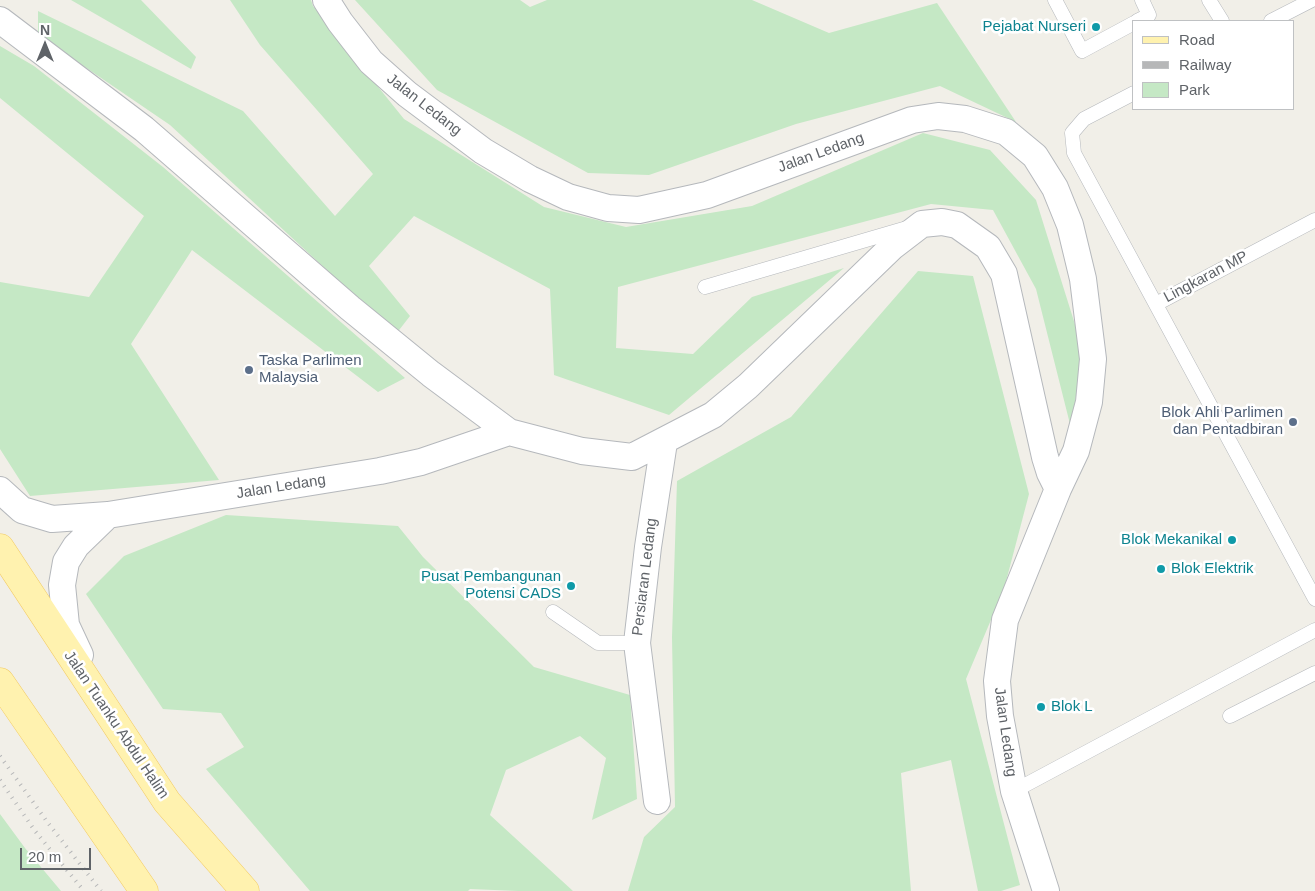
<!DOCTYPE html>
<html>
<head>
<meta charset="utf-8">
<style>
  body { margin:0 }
  #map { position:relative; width:1315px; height:891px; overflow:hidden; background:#f1efe8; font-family:Helvetica,sans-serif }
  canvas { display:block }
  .legend { position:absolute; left:1132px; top:20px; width:162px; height:90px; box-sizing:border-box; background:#fff; border:1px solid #bfc1c3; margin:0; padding:6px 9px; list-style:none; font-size:15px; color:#5f6368 }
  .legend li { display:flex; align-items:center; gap:10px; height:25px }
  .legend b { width:25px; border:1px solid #bfc1c3 }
  .north { position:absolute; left:20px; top:20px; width:50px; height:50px; -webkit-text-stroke:4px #fff; paint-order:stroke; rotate:0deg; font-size:14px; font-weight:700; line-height:20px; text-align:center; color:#5f6368 }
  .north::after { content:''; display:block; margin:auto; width:18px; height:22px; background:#5f6368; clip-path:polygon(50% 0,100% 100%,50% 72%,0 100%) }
  .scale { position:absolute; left:20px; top:848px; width:71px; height:22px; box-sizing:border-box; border:2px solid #5f6368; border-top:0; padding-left:6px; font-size:15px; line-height:18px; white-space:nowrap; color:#5f6368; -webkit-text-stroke:4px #fff; paint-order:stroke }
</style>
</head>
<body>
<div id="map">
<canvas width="1315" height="891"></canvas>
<ul class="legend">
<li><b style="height:6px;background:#fff2af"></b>Road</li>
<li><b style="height:6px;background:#b6b7b8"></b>Railway</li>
<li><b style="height:14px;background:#c5e8c5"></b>Park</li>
</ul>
<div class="north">N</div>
<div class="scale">20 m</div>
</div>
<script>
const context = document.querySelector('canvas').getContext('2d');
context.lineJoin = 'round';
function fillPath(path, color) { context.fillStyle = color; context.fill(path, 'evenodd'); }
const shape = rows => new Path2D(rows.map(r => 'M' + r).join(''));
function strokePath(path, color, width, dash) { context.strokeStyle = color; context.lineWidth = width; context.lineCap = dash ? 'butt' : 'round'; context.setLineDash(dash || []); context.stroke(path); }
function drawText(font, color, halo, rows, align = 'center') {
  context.font = font + ' Helvetica,sans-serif'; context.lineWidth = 5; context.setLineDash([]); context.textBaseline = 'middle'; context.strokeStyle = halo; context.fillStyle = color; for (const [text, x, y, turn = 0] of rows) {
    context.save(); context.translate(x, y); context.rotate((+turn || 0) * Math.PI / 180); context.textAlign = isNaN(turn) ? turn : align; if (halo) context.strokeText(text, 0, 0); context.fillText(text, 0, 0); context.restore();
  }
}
fillPath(shape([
  [71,0,141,0,196,57,191,69],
  [230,0,311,0,313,6,404,119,544,207,626,227,752,206,923,133,990,150,1036,200,1083,350,1071,428,1036,289,993,210,931,204,618,287,616,348,693,354,752,297,844,268,669,415,554,375,550,289,414,216,369,266,410,316,396,334,170,125,38,35,38,11,243,111,335,216,373,174,260,45],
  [355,0,520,0,530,7,547,0,752,0,829,33,937,3,1016,122,940,86,796,124,649,175,588,173,437,90],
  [0,46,34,66,163,167,405,378,378,392,192,250,131,344,219,480,30,496,0,449,0,282,89,297,144,216,0,98],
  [918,271,973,276,1029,494,1004,589,966,679,1020,885,1001,891,978,891,951,760,901,773,911,891,628,891,644,837,675,807,672,637,677,481,791,417],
  [226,515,398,526,423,557,534,667,630,695,637,799,592,820,606,758,580,736,506,770,490,815,573,891,518,891,470,889,468,891,310,891,206,769,244,747,221,713,163,709,86,594,124,556],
  [0,814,25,848,61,891,0,891]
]), '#c5e8c5');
const lane = shape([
  [1055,0,1082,51,1134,23],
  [1209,0,1222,21],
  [1137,21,1149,15,1142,0],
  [1271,21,1312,0],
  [1134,93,1084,119,1072,133,1074,153,1315,599],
  [705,287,907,228],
  [1156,304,1315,220],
  [553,612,598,643,637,643],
  [1230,716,1315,673],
  [1014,791,1315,630]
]);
const street = shape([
  [326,0,340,22,371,62,407,94,483,151,530,179,568,197,608,208,639,210,707,195,912,120,938,116,965,119,1006,132,1035,156,1055,188,1070,225,1083,279,1093,359,1089,402,1076,451,1058,489,1005,620,997,681,1000,716,1014,791,1046,891],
  [0,20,144,129,350,308,431,374,509,432,582,451,632,457,713,415,748,386,892,247,922,224,942,222,957,225,988,247,1004,274,1045,457,1050,473,1058,489],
  [0,490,22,510,52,519,108,515,380,471,421,462,509,432],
  [80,655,66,625,62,585,66,562,76,546,108,515],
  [657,801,637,643,648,547,664,442]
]);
const primary = shape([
  [0,548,167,802,245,891],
  [0,682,144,891]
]);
strokePath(lane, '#b5b8bc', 15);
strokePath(street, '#b5b8bc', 28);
strokePath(primary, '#f2c960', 29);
strokePath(lane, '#fff', 14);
strokePath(street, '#fff', 26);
strokePath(primary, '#fff2af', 28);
strokePath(shape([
  [0,756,48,823,101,891],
  [0,780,35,831,84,891]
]), '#b6b7b8', 4, [1, 6]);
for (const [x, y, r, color] of [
  [1096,27,5,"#0f9aa8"],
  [249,370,5,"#5c6f8a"],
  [1293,422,5,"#5c6f8a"],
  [1232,540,5,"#0f9aa8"],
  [1161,569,5,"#0f9aa8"],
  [571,586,5,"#0f9aa8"],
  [1041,707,5,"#0f9aa8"]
]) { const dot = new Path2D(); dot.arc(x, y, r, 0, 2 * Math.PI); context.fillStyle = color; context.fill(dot); strokePath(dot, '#fff', 2); }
drawText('15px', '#0d838f', '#fff', [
  ["Pejabat Nurseri",1086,27],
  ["Blok Mekanikal",1222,540],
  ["Blok Elektrik",1171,569,"left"],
  ["Pusat Pembangunan",561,577],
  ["Potensi CADS",561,594],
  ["Blok L",1051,707,"left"]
], 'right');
drawText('15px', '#5f6368', '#fff', [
  ["Jalan Ledang",424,105,38],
  ["Jalan Ledang",821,153,-20],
  ["Lingkaran MP",1206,277,-28],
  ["Jalan Ledang",281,487,-9],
  ["Persiaran Ledang",645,577,-83],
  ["Jalan Tuanku Abdul Halim",116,725,56],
  ["Jalan Ledang",1005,732,82]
]);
drawText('15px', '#4e5e75', '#fff', [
  ["Taska Parlimen",259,361],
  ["Malaysia",259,378],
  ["Blok Ahli Parlimen",1283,413,"right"],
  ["dan Pentadbiran",1283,430,"right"]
], 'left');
</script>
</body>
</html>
